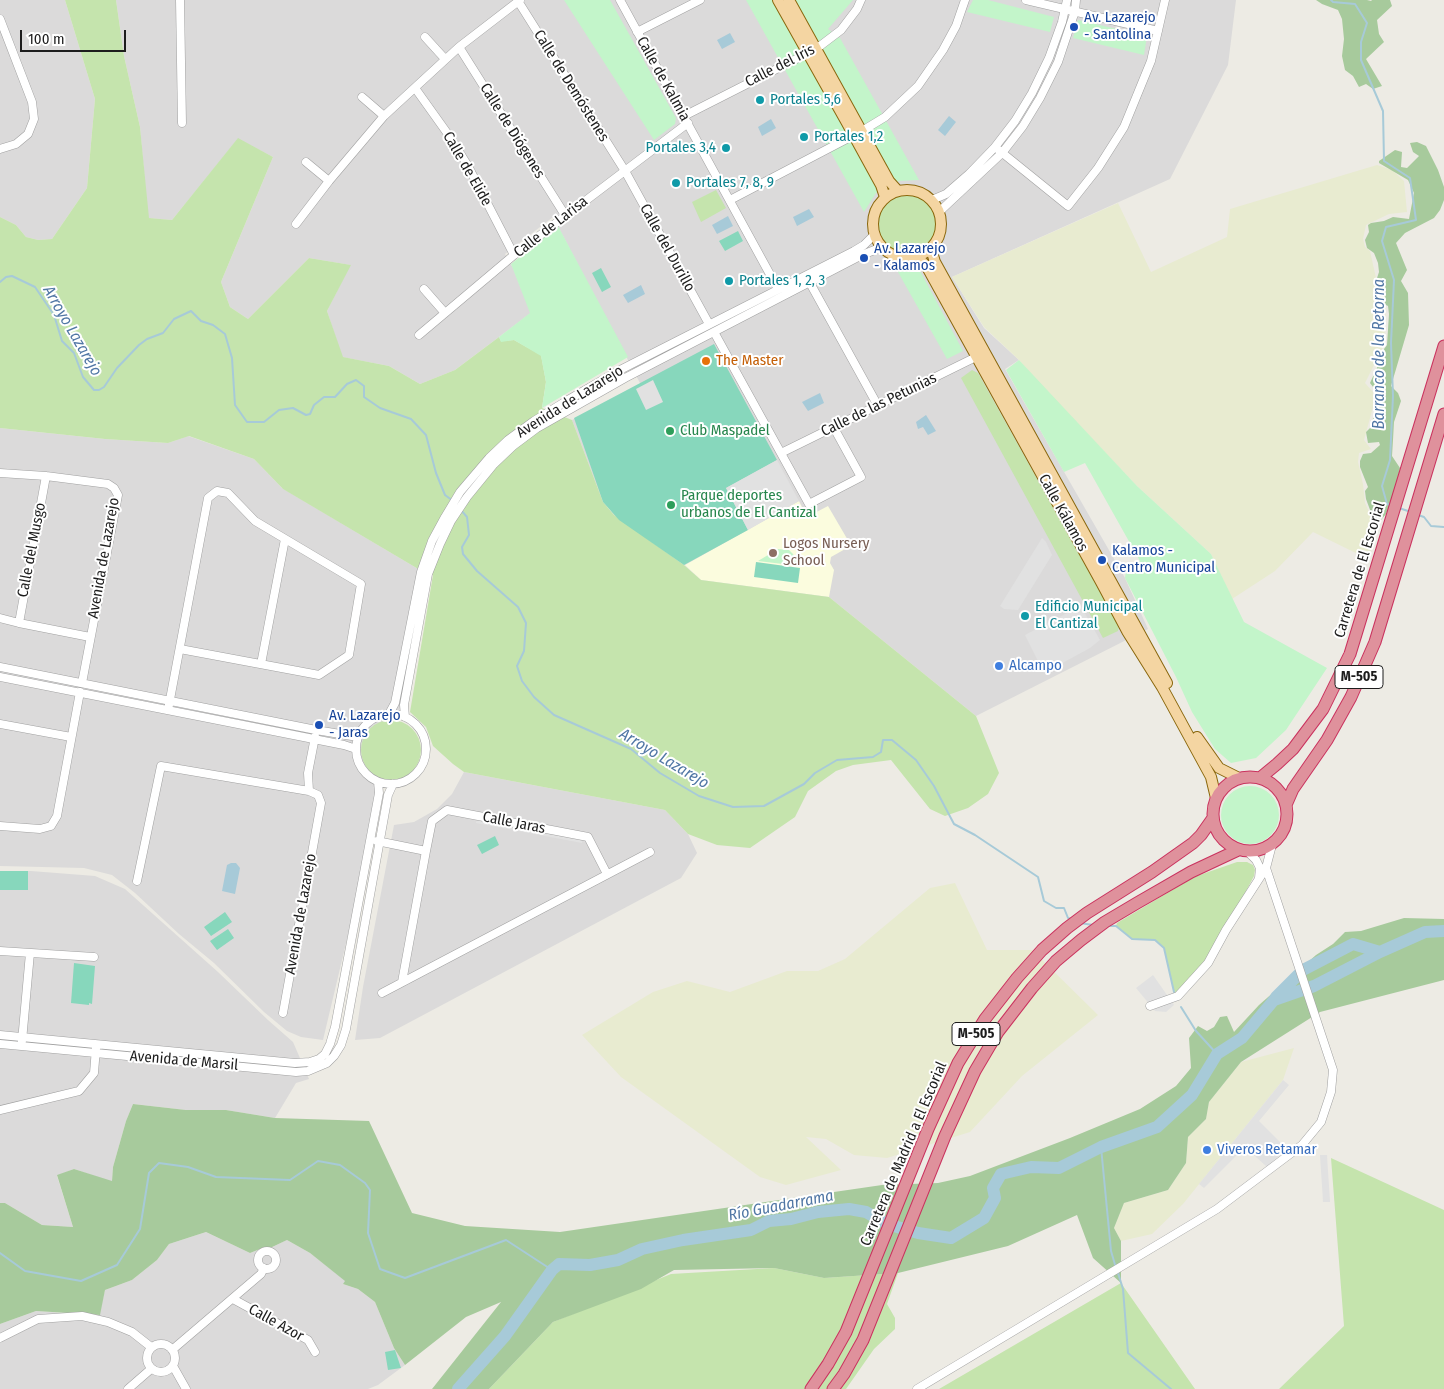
<!DOCTYPE html>
<html>
<head>
<meta charset="utf-8">
<style>
  body { margin:0 }
  #map { position:relative; width:1444px; height:1389px; overflow:hidden; background:#edebe4; font-family:"Fira Sans Condensed",sans-serif }
  canvas { display:block }
  .scale { position:absolute; left:20px; top:30px; width:106px; height:22px; box-sizing:border-box; border:2px solid #1d1d1d; border-top:0; padding-left:6px; font-size:15px; line-height:18px; white-space:nowrap; color:#1d1d1d; -webkit-text-stroke:4px #fff; paint-order:stroke }
</style>
</head>
<body>
<div id="map">
<canvas width="1444" height="1389"></canvas>
<div class="scale">100 m</div>
</div>
<script>
const context = document.querySelector('canvas').getContext('2d');
context.lineJoin = 'round';
function fillPath(path, color) { context.fillStyle = color; context.fill(path, 'evenodd'); }
const shape = rows => new Path2D(rows.map(r => 'M' + r).join(''));
function strokePath(path, color, width, dash) { context.strokeStyle = color; context.lineWidth = width; context.lineCap = dash ? 'butt' : 'round'; context.setLineDash(dash || []); context.stroke(path); }
function drawText(font, color, halo, rows, align = 'center') {
  context.font = font + ' "Fira Sans Condensed",sans-serif'; context.lineWidth = 4; context.setLineDash([]); context.textBaseline = 'middle'; context.strokeStyle = halo; context.fillStyle = color; for (const [text, x, y, turn = 0] of rows) {
    context.save(); context.translate(x, y); context.rotate((+turn || 0) * Math.PI / 180); context.textAlign = isNaN(turn) ? turn : align; if (halo) context.strokeText(text, 0, 0); context.fillText(text, 0, 0); context.restore();
  }
}
fillPath(shape([
  [0,0,65,0,95,99,87,188,52,239,38,240,26,237,16,225,0,217],
  [116,0,1236,0,1228,65,1170,179,952,277,984,328,1019,360,1005,369,1125,578,1148,629,976,716,829,597,701,580,685,565,614,515,601,497,572,420,641,385,553,217,505,254,513,268,531,313,455,370,420,384,389,366,342,357,327,311,350,265,309,258,248,319,230,307,221,282,273,157,238,139,172,220,148,218,140,127,124,56],
  [0,428,105,439,168,443,188,436,254,459,282,488,425,573,392,750,323,1040,301,1037,287,1031,264,1012,214,963,179,934,135,893,112,875,84,868,0,866],
  [464,772,665,810,688,834,697,853,681,878,380,1038,355,1040,363,987,394,825,414,822,437,809,452,794],
  [0,871,31,871,95,876,125,889,218,972,268,1020,293,1042,309,1079,296,1083,275,1118,226,1110,186,1110,133,1104,126,1121,113,1167,112,1182,74,1169,57,1176,73,1227,42,1225,5,1203,0,1203],
  [206,1232,250,1253,265,1247,270,1248,287,1240,310,1253,346,1281,343,1284,358,1289,375,1302,394,1348,405,1365,378,1385,368,1389,0,1389,0,1324,36,1311,99,1315,105,1290,132,1280,157,1260,169,1244]
]), '#dbdada');
fillPath(shape([
  [799,501,807,517,828,506,849,542,847,548,831,557,830,563,834,570,829,597,701,580,685,565]
]), '#fbfcde');
fillPath(shape([
  [1377,165,1392,170,1404,181,1407,212,1389,214,1366,225,1363,239,1365,247,1370,251,1382,305,1386,308,1384,345,1365,383,1373,392,1373,407,1364,440,1371,449,1359,453,1358,462,1363,484,1365,503,1377,530,1368,559,1313,532,1275,571,1232,599,1211,554,1137,486,1031,375,1019,360,984,327,952,277,1118,203,1151,272,1227,237,1230,209],
  [955,883,987,950,1032,950,1098,1015,1022,1076,970,1132,887,1158,854,1155,826,1139,806,1137,841,1170,786,1185,760,1177,621,1077,582,1035,653,992,687,981,730,992,787,971,818,971,845,959,930,888],
  [1294,1048,1283,1080,1183,1204,1152,1234,1121,1241,1114,1228,1124,1203,1168,1190,1186,1163,1188,1137,1206,1119,1209,1102,1241,1062]
]), '#e8ebd0');
fillPath(shape([
  [65,0,116,0,124,56,140,127,149,218,172,220,238,138,273,157,221,282,230,307,248,319,309,258,351,265,327,311,343,357,389,366,420,384,455,370,499,337,501,341,514,340,541,355,546,382,542,408,572,420,603,502,614,515,684,565,701,580,829,597,976,716,999,773,988,794,968,808,945,816,930,809,891,760,853,765,836,771,808,791,795,817,750,848,717,845,688,834,665,810,464,772,453,764,433,746,426,727,410,712,433,575,425,573,283,489,254,459,189,436,168,443,105,439,0,428,0,217,16,225,26,237,38,240,52,239,87,188,95,99],
  [716,190,726,208,701,222,692,202],
  '876 224a31 31 0 1 1 62 0a31 31 0 1 1-62 0Z',
  [972,370,978,373,1119,626,1118,631,1103,638,961,378],
  '361 750a30 30 0 1 1 60 0a30 30 0 1 1-60 0Z',
  [1237,862,1247,862,1253,865,1255,870,1254,876,1207,965,1178,996,1174,992,1164,948,1155,940,1132,939,1116,926,1117,923,1194,877],
  [1331,1158,1444,1210,1444,1389,1279,1389,1344,1326],
  [774,1268,824,1278,898,1273,887,1304,895,1318,895,1329,874,1349,846,1389,489,1389,553,1322,671,1274],
  [1121,1283,1195,1389,939,1389]
]), '#c5e4ad');
fillPath(shape([
  [1316,0,1367,0,1371,1,1372,0,1390,0,1392,6,1377,20,1379,34,1384,42,1366,59,1382,86,1373,89,1366,84,1359,87,1353,76,1345,70,1342,56,1344,39,1342,19,1338,10,1322,4],
  [1417,142,1426,146,1438,170,1444,187,1444,200,1440,210,1434,218,1405,233,1396,243,1407,270,1401,281,1408,293,1409,325,1391,386,1398,393,1401,401,1394,422,1393,440,1392,456,1400,468,1395,493,1386,514,1376,526,1366,499,1365,491,1368,487,1360,467,1360,461,1363,454,1371,453,1380,445,1379,442,1368,443,1366,432,1372,426,1371,422,1375,415,1376,408,1375,401,1377,392,1370,383,1377,368,1381,353,1387,345,1389,314,1388,306,1384,304,1385,298,1377,278,1379,272,1378,263,1374,253,1367,248,1365,240,1369,232,1368,225,1371,223,1384,221,1393,217,1409,219,1414,193,1408,180,1379,163,1379,161,1395,150,1402,152,1401,167,1407,168,1419,156,1413,152,1410,143],
  [1404,918,1444,919,1444,980,1320,1012,1241,1062,1209,1102,1206,1119,1188,1137,1186,1163,1168,1190,1124,1203,1114,1228,1121,1241,1121,1283,1093,1258,1077,1215,1008,1246,898,1273,824,1278,774,1268,674,1270,641,1289,553,1322,489,1389,432,1389,501,1302,466,1317,405,1365,394,1348,375,1302,358,1289,343,1284,345,1281,310,1253,287,1240,270,1248,265,1247,250,1253,206,1232,169,1244,157,1260,132,1280,105,1290,100,1315,36,1311,0,1324,0,1203,5,1203,42,1225,73,1227,57,1175,74,1169,112,1181,113,1167,126,1121,133,1104,186,1110,226,1110,275,1118,369,1121,412,1213,465,1226,560,1232,882,1185,938,1183,970,1176,1070,1138,1140,1109,1176,1086,1191,1068,1189,1038,1198,1026,1207,1031,1214,1027,1220,1017,1227,1016,1234,1032,1259,1005,1316,955,1333,944,1345,932,1361,931]
]), '#a7ca9c');
fillPath(shape([
  [564,0,610,0,676,118,675,124,654,140],
  [746,0,853,0,828,29,840,38,919,180,899,181,876,193,864,212],
  [973,0,988,0,1054,17,1050,32,967,12],
  [1078,20,1147,36,1144,55,1073,38],
  [558,226,628,357,542,408,546,382,541,356,514,340,501,342,499,337,530,313,511,264],
  [894,265,918,267,963,351,947,359],
  [1019,360,1137,486,1211,554,1244,622,1327,668,1286,730,1256,758,1231,763,1215,749,1192,712,1176,677,1125,578,1126,571,1140,561,1085,463,1064,472,1006,370],
  [778,549,789,550,793,554,799,566,758,561],
  '1221 815a29 29 0 1 1 58 0a29 29 0 1 1-58 0Z'
]), '#c3f5ca');
fillPath(shape([
  [738,231,743,241,725,251,719,241],
  [601,268,611,287,602,292,592,273],
  [714,344,777,460,726,488,748,530,684,565,619,520,603,502,574,418],
  [756,562,800,568,798,583,754,577],
  [495,836,499,845,482,854,477,845],
  [0,871,28,871,28,890,0,890],
  [225,912,232,922,211,936,204,927],
  [228,929,234,938,217,950,210,941],
  [74,963,95,966,92,1004,89,1003,89,1005,71,1003],
  [395,1350,401,1368,388,1370,385,1352]
]), '#87d7bc');
fillPath(shape([
  [653,380,663,402,646,410,636,389],
  [777,460,799,501,748,530,726,488],
  [1042,538,1046,542,1052,555,1018,610,1004,609,1000,606],
  [1078,601,1100,640,1090,648,1044,673,1025,635,1071,611,1073,604],
  [477,818,583,838,582,843,476,823],
  [1153,975,1174,1005,1166,1012,1155,1011,1136,988],
  [1283,1080,1289,1085,1259,1121,1287,1149,1267,1167,1245,1147,1204,1188,1199,1184],
  [1320,1155,1327,1155,1330,1202,1323,1202]
]), '#e1e1e1');
fillPath(shape([
  [730,33,735,42,722,49,717,40],
  [949,116,956,122,945,136,938,130],
  [771,119,776,128,762,136,758,127],
  [809,209,814,217,797,226,793,217],
  [728,216,733,226,717,234,712,225],
  [641,285,645,294,628,303,623,295],
  [820,393,824,403,808,411,802,402],
  [926,415,936,431,928,435,923,427,918,429,916,422],
  [231,863,236,863,240,868,235,894,222,891,227,865]
]), '#a7cad8');
strokePath(shape([
  [1331,0,1333,2,1355,4,1367,23,1361,42,1361,60,1383,111,1384,161,1410,178,1416,220,1386,227,1382,241,1394,280,1391,343,1393,396,1390,460,1382,486,1387,504,1390,505],
  [0,282,6,277,12,276,35,287,54,315,62,341,74,353,83,377,94,390,99,390,104,387,117,368,139,345,147,339,163,333,174,319,191,311,201,321,213,325,225,334,232,358,235,405,247,422,264,422,279,410,293,408,306,415,310,414,314,405,324,397,335,397,347,384,356,380,364,386,364,397,380,408,411,419,426,435,436,473,445,495,453,501],
  [1399,508,1411,512],
  [461,510,467,517,469,535,462,547,463,554,477,571,518,607,526,623,524,651,517,666,522,681,534,697,554,715,631,749,660,773,699,796,733,807,764,806,804,784,815,773,837,760,873,757,881,752,883,740,892,740,916,760,934,786,954,824,975,835,1038,877,1044,901,1056,908,1064,908,1068,918,1071,919],
  [1418,515,1424,517,1431,526,1444,527],
  [1080,923,1093,925],
  [1107,926,1116,926,1132,939,1155,940,1164,948,1174,992],
  [1181,1007,1196,1031,1217,1054],
  [1101,1147,1111,1251,1116,1268],
  [0,1253,25,1271,81,1281,117,1265,140,1229,149,1173,159,1163,188,1167,216,1177,290,1180,318,1161,340,1165,365,1183,370,1190,368,1233,380,1269,405,1278,506,1240,552,1270],
  [1118,1273,1123,1289,1128,1353,1171,1389]
]), '#a7cad8', 2);
strokePath(shape([
  [1276,997,1303,970,1353,944,1380,952],
  [458,1389,505,1336,552,1270,559,1264,590,1265,618,1260,642,1249,683,1240,751,1230,769,1221,791,1219,818,1212,849,1209,866,1212,887,1224,918,1233,951,1238,984,1218,995,1198,993,1188,1001,1174,1031,1167,1059,1168,1101,1147,1157,1127,1192,1095,1217,1054,1242,1038,1274,1000,1314,986,1380,952,1425,932,1444,931]
]), '#a7cad8', 12);
const minor = shape([
  [180,0,182,123],
  [620,0,778,289],
  [1026,0,1158,31],
  [518,1,625,171,709,324],
  [0,19,32,102,34,119,28,134,16,144,0,149],
  [637,32,700,0],
  [425,37,445,59],
  [459,47,565,215],
  [415,88,450,137,468,166,514,255],
  [362,97,384,116],
  [684,116,816,49,841,30,857,9,861,0],
  [995,147,1068,206,1098,168,1124,127,1151,61,1165,0],
  [306,162,329,181],
  [730,200,862,131,885,117,918,86,943,50,956,26,965,0],
  [932,200,946,194,969,174,995,147,1015,121,1032,93,1049,58,1062,22,1067,0],
  [939,212,1002,153,1023,126,1040,98,1058,62,1075,11,1076,0],
  [296,224,329,181,384,116,459,47,520,0],
  [810,283,878,406],
  [424,289,445,313],
  [714,332,809,504,861,477,834,428],
  [419,335,514,255,688,123],
  [781,453,976,357],
  [0,473,46,476,108,484,114,488,118,495,82,683],
  [0,618,19,623,90,637],
  [19,623,46,476],
  [261,664,285,539],
  [0,667,316,730,358,737],
  [0,677,344,745,356,749],
  [168,710,208,498,217,491,228,493,255,521,361,584,349,655,319,675,180,649],
  '356 749a35 35 0 1 1 70 0a35 35 0 1 1-70 0Z',
  [389,714,395,703,421,572,432,541,445,517,460,492,489,458,508,440,534,421,568,400,620,370,854,251,864,245,875,234],
  [405,717,404,705,428,574,440,544,451,521,467,497,494,464,513,446,537,428,625,378,862,255,882,247],
  [0,724,71,737],
  [0,826,40,829,51,826,57,816,80,692],
  [377,841,426,851,402,982],
  [426,851,432,821,447,810,588,837,607,874],
  [1248,852,1256,860,1260,868,1259,878],
  [137,881,161,766,309,791,308,773,315,737],
  [0,951,94,957],
  [382,993,650,852],
  [1150,1006,1178,996,1208,963,1226,930,1266,868,1272,845],
  [283,1013,321,803,318,795,309,791],
  [0,1035,295,1063,310,1062,319,1059,325,1054,330,1044,335,1027,379,793,378,782],
  [22,1041,30,953],
  [0,1044,296,1072,308,1071,327,1063,334,1056,341,1045,346,1029,388,795,393,784],
  [0,1110,79,1091,94,1073,96,1048],
  '258 1260a9 9 0 1 1 18 0a9 9 0 1 1-18 0Z',
  [233,1299,308,1340,315,1352],
  [0,1338,38,1319,82,1316,108,1322,132,1332,151,1347],
  '147 1358a14 14 0 1 1 28 0a14 14 0 1 1-28 0Z',
  [172,1350,261,1274,264,1268],
  [173,1366,186,1389],
  [128,1389,151,1369],
  [917,1389,1217,1209,1302,1145,1321,1122,1331,1092,1333,1070,1266,868]
]);
const major = shape([
  [778,0,847,123,881,185,885,197],
  [789,0,889,181,898,191],
  '873 224a34 34 0 1 1 68 0a34 34 0 1 1-68 0Z',
  [931,249,935,262,1167,683],
  [918,257,927,267,1101,582,1127,631,1162,687,1211,777,1216,798],
  [1197,737,1219,768,1239,778]
]);
const highway = shape([
  '1213 814a37 37 0 1 1 74 0a37 37 0 1 1-74 0Z',
  [1260,778,1277,764,1293,749,1323,709,1350,654,1444,346],
  [1286,805,1293,789,1327,740,1351,697,1375,642,1444,414],
  [811,1389,828,1364,846,1332,928,1129,958,1063,985,1019,1017,978,1042,950,1067,928,1087,913,1152,872,1193,843,1201,835,1213,818],
  [833,1389,844,1374,863,1340,945,1136,975,1071,998,1032,1032,988,1056,961,1081,940,1105,922,1137,903,1191,872,1238,850]
]);
strokePath(minor, '#a1a1a1', 9);
strokePath(major, '#8a670c', 12);
strokePath(highway, '#ca325e', 13);
strokePath(minor, '#fff', 8);
strokePath(major, '#f4d5a2', 10);
strokePath(highway, '#df919c', 11);
for (const [x, y, r, color] of [
  [1074,27,5,"#1a4fb4"],
  [760,100,5,"#0f9aa8"],
  [804,137,5,"#0f9aa8"],
  [726,148,5,"#0f9aa8"],
  [676,183,5,"#0f9aa8"],
  [864,258,5,"#1a4fb4"],
  [729,281,5,"#0f9aa8"],
  [706,361,5,"#e8710a"],
  [670,431,5,"#2e9e5b"],
  [671,505,5,"#2e9e5b"],
  [773,553,5,"#8d6e63"],
  [1102,560,5,"#1a4fb4"],
  [1025,616,5,"#0f9aa8"],
  [999,666,5,"#3f7fe0"],
  [319,725,5,"#1a4fb4"],
  [1207,1150,5,"#3f7fe0"]
]) { const dot = new Path2D(); dot.arc(x, y, r, 0, 2 * Math.PI); context.fillStyle = color; context.fill(dot); strokePath(dot, '#fff', 2); }
for (const [x, y, w] of [
  [1359,677,48],
  [976,1034,48]
]) { const box = new Path2D(); box.roundRect(x - w / 2, y - 11.5, w, 23, 4); context.fillStyle = '#fff'; context.fill(box); strokePath(box, '#1d1d1d', 1); }
drawText('bold 14px', '#1d1d1d', null, [
  ["M-505",1359,677],
  ["M-505",976,1034]
]);
drawText('15px', '#164399', '#fff', [
  ["Av. Lazarejo",1084,18],
  ["- Santolina",1084,35],
  ["Av. Lazarejo",874,249],
  ["- Kalamos",874,266],
  ["Kalamos -",1112,551],
  ["Centro Municipal",1112,568],
  ["Av. Lazarejo",329,716],
  ["- Jaras",329,733]
], 'left');
drawText('15px', '#1d1d1d', '#fff', [
  ["Calle del Iris",780,66,-27],
  ["Calle de Kalmia",663,79,61],
  ["Calle de Demóstenes",571,86,58],
  ["Calle de Diógenes",512,131,58],
  ["Calle de Elide",467,169,60],
  ["Calle de Larisa",551,227,-38],
  ["Calle del Durillo",667,248,61],
  ["Avenida de Lazarejo",570,402,-32],
  ["Calle de las Petunias",879,405,-26],
  ["Calle Kálamos",1063,513,61],
  ["Calle del Musgo",32,550,-79],
  ["Avenida de Lazarejo",104,558,-80],
  ["Carretera de El Escorial",1360,570,-73],
  ["Calle Jaras",514,823,11],
  ["Avenida de Lazarejo",301,914,-80],
  ["Avenida de Marsil",184,1061,5],
  ["Carretera de Madrid a El Escorial",904,1154,-67],
  ["Calle Azor",276,1323,29]
]);
drawText('15px', '#0d838f', '#fff', [
  ["Portales 5,6",770,100],
  ["Portales 1,2",814,137],
  ["Portales 3,4",716,148,"right"],
  ["Portales 7, 8, 9",686,183],
  ["Portales 1, 2, 3",739,281],
  ["Edificio Municipal",1035,607],
  ["El Cantizal",1035,624]
], 'left');
drawText('15px', '#c56008', '#fff', [
  ["The Master",716,361]
], 'left');
drawText('15px', '#27864d', '#fff', [
  ["Club Maspadel",680,431],
  ["Parque deportes",681,496],
  ["urbanos de El Cantizal",681,513]
], 'left');
drawText('15px', '#785e54', '#fff', [
  ["Logos Nursery",783,544],
  ["School",783,561]
], 'left');
drawText('15px', '#366cbe', '#fff', [
  ["Alcampo",1009,666],
  ["Viveros Retamar",1217,1150]
], 'left');
drawText('italic 16px', '#5177a5', '#fff', [
  ["Arroyo Lazarejo",72,331,60],
  ["Barranco de la Retorna",1380,354,-90],
  ["Arroyo Lazarejo",664,759,31],
  ["Río Guadarrama",781,1206,-11]
]);
</script>
</body>
</html>
